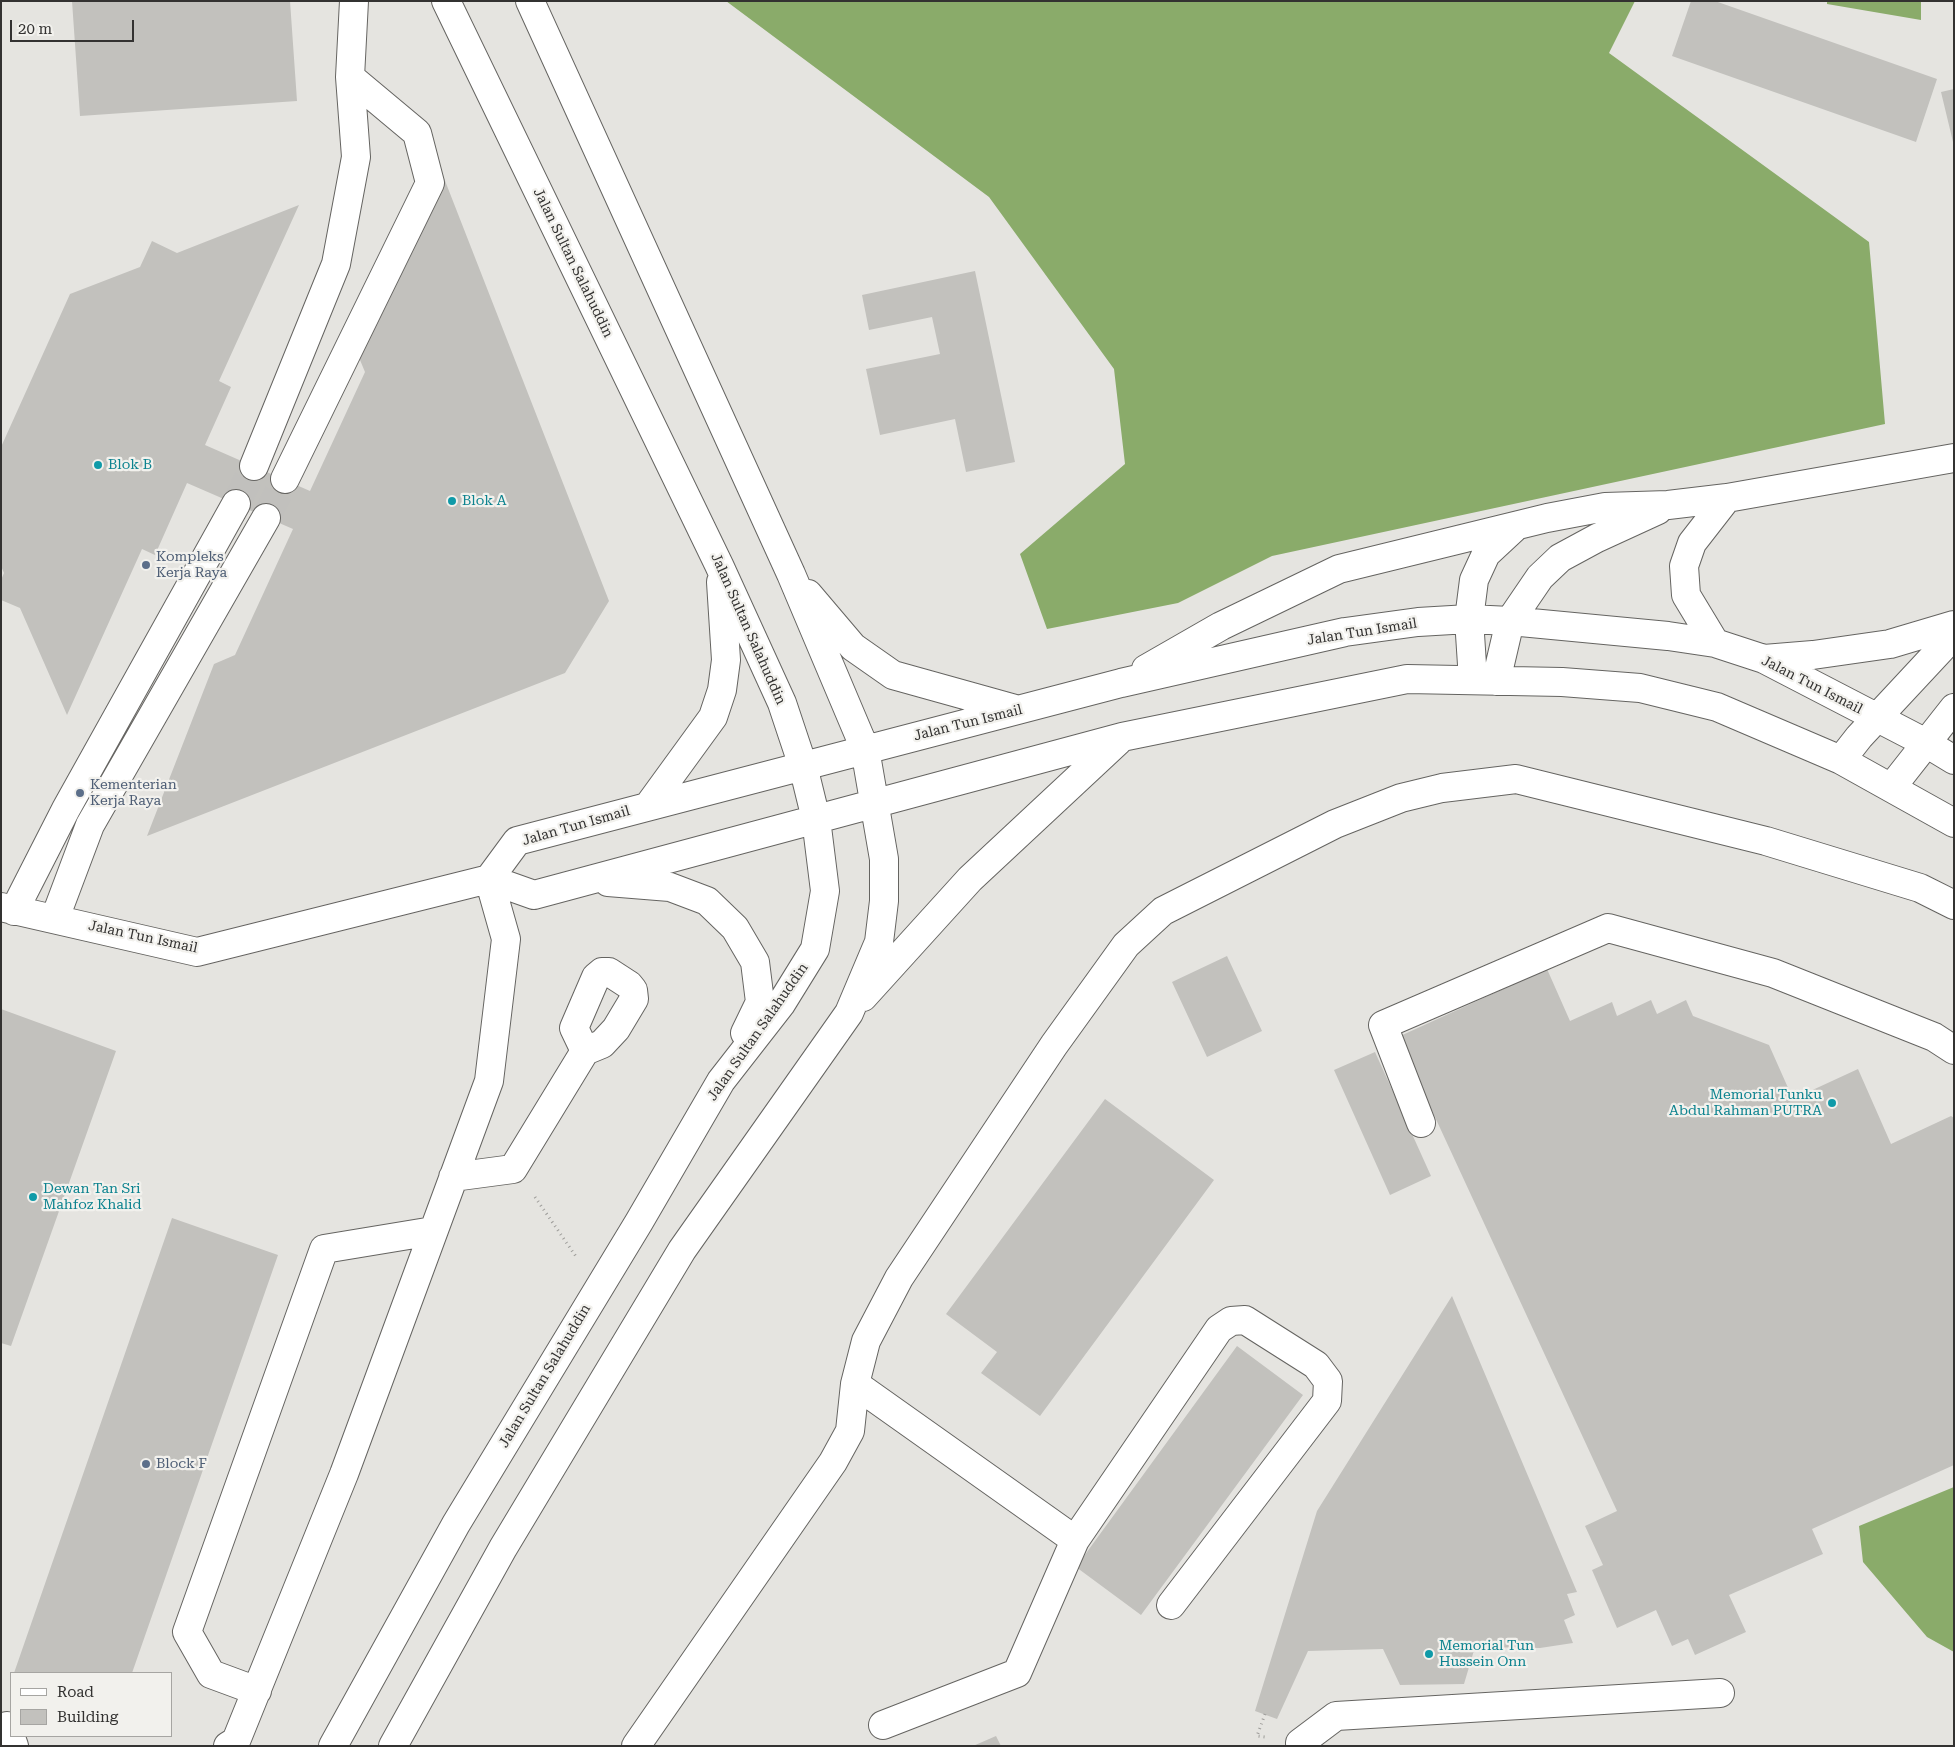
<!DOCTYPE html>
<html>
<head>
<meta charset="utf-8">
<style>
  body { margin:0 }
  #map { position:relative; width:1955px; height:1747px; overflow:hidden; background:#e5e4e0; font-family:"Roboto Serif",serif }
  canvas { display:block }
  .frame { position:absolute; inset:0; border:2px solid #333231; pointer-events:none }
  .legend { position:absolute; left:10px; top:1672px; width:162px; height:65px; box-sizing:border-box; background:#f2f1ed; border:1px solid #a6a5a2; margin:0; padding:6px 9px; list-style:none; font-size:15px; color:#333231 }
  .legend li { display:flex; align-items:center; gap:10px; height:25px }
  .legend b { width:25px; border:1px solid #a6a5a2 }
  .scale { position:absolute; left:10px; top:20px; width:124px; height:22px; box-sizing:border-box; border:2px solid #333231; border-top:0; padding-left:6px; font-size:15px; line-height:18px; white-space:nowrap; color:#333231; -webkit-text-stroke:4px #f2f1ed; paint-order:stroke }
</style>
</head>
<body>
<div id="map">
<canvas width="1955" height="1747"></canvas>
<div class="frame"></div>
<ul class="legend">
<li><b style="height:6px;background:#fff"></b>Road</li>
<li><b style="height:14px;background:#c2c1bd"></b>Building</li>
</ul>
<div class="scale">20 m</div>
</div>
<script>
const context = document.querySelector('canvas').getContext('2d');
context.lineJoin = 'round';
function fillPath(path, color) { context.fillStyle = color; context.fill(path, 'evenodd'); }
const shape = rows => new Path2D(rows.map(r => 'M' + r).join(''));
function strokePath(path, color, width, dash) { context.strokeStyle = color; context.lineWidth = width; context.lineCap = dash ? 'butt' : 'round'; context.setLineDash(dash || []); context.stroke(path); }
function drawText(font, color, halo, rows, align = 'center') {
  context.font = font + ' "Roboto Serif",serif'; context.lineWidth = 4.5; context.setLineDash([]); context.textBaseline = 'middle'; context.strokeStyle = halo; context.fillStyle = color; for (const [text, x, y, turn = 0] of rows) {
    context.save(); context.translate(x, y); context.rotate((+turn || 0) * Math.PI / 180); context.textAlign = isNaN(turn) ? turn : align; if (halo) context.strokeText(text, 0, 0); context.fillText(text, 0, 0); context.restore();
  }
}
fillPath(shape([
  [726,1,1635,1,1609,53,1869,242,1885,424,1272,556,1178,603,1047,629,1020,554,1125,464,1114,369,989,197],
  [1827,1,1921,1,1921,20,1827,4],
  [1954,1487,1954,1652,1927,1637,1863,1562,1859,1526]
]), '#8aab6a');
fillPath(shape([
  [72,1,290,1,297,101,80,116],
  [1691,1,1715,1,1937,79,1916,142,1672,56],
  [1954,89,1954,141,1953,142,1941,92],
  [442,173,609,601,565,673,147,836,214,664,235,655,293,529,187,483,155,555,142,549,67,715,20,608,1,600,1,580,4,573,1,566,1,447,70,294,140,267,152,241,177,253,299,205,219,381,231,387,205,445,310,491,365,372,355,348],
  [975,271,1015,462,966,472,955,419,880,435,866,369,940,354,932,317,869,330,862,295],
  [1227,956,1262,1031,1207,1057,1172,982],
  [1547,969,1570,1021,1612,1002,1617,1016,1651,1000,1657,1014,1686,1000,1693,1016,1769,1045,1793,1099,1858,1069,1891,1144,1951,1116,1954,1118,1954,1465,1812,1529,1823,1554,1729,1595,1746,1632,1695,1655,1688,1639,1672,1646,1656,1610,1617,1628,1592,1570,1603,1565,1585,1526,1617,1511,1398,1037],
  [1,1009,116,1051,11,1346,1,1343],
  [1375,1052,1431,1176,1390,1195,1334,1070],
  [1105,1099,1214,1180,1040,1416,981,1373,997,1352,946,1314],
  [172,1218,278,1255,132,1673,14,1673],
  [1452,1296,1577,1592,1567,1594,1575,1615,1564,1620,1573,1643,1540,1648,1475,1647,1464,1684,1400,1685,1383,1649,1308,1651,1277,1719,1255,1711,1317,1511],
  [1237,1346,1303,1395,1141,1615,1076,1567],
  [996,1736,1001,1746,973,1746]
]), '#c2c1bd');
strokePath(shape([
  [236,504,254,466],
  [266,518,285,479]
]), '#c1c0bd', 28, [28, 14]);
const minor = shape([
  [254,466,336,264,356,157,350,77,354,1],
  [285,479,430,183,417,133,350,77],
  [808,594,853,647,893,675,1015,709],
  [1715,643,1686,595,1684,566,1692,543,1727,498],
  [1764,659,1813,655,1890,644,1954,625],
  [1146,669,1221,626,1339,569,1547,518,1605,507,1668,505,1727,498,1954,458],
  [1473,680,1469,619,1474,580,1486,554,1514,528],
  [1496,681,1510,621,1540,577,1560,558,1597,538,1658,510],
  [1841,760,1859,737,1954,635],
  [1891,788,1954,708],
  [649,805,713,717,722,690,726,660,721,582],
  [489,879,517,841,1121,683,1345,632,1418,622,1469,619,1510,621,1668,636,1715,643,1764,659,1926,743,1954,760],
  [608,882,670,887,707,901,735,928,755,962,760,1002,745,1033],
  [1,907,197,952,489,879,534,895,1122,737,1407,679,1562,682,1640,688,1717,707,1841,760,1954,823],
  [14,911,66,809,236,504],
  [55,918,90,825,266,518],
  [602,972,609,972,629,985,633,990,634,999,616,1029,602,1044,585,1051,574,1028,596,977,602,972],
  [863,997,970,879,1118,741],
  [1421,1123,1383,1025,1608,928,1773,973,1934,1037,1954,1050],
  [453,1177,513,1169,585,1051],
  [855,1384,1075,1540,1219,1329,1231,1321,1245,1320,1316,1365,1328,1381,1327,1401,1171,1605],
  [257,1691,211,1674,187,1632,324,1249,433,1231],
  [883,1725,1017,1673,1075,1540],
  [7,1726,14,1746],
  [228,1746,236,1741,344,1474,489,1081,506,939,489,879],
  [333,1746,456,1524,639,1222,721,1081,781,1004,815,949,825,891,816,819,803,766,782,703,719,565,446,1],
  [393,1746,503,1548,682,1250,849,1013,879,942,884,901,884,859,865,749,791,574,530,1],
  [636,1746,833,1462,850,1431,855,1384,866,1341,899,1278,1054,1045,1126,945,1163,911,1335,824,1401,798,1442,788,1516,779,1766,841,1920,888,1954,905],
  [1302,1746,1300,1743,1336,1716,1720,1693]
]);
strokePath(minor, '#656461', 30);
strokePath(shape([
  [535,1197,577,1258],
  [1265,1714,1257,1736,1265,1737]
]), '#9e9d9a', 3, [1, 4]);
strokePath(minor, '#fff', 28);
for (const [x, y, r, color] of [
  [98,465,5,"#0f9aa8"],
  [452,501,5,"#0f9aa8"],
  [146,565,5,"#5c6f8a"],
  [80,793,5,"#5c6f8a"],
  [1832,1103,5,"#0f9aa8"],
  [33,1197,5,"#0f9aa8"],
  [146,1464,5,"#5c6f8a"],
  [1429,1654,5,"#0f9aa8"]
]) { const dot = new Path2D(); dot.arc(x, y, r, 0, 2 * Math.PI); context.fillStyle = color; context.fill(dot); strokePath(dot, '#f2f1ed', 2); }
drawText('14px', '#333231', '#f2f1ed', [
  ["Jalan Sultan Salahuddin",573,263,64],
  ["Jalan Sultan Salahuddin",748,629,66],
  ["Jalan Tun Ismail",1362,632,-9],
  ["Jalan Tun Ismail",1812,685,27],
  ["Jalan Tun Ismail",968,723,-14],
  ["Jalan Tun Ismail",576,826,-16],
  ["Jalan Tun Ismail",143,937,12],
  ["Jalan Sultan Salahuddin",758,1032,-55],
  ["Jalan Sultan Salahuddin",545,1376,-59]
]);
drawText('14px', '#0d838f', '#f2f1ed', [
  ["Blok B",108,465],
  ["Blok A",462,501],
  ["Memorial Tunku",1822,1095,"right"],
  ["Abdul Rahman PUTRA",1822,1111,"right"],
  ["Dewan Tan Sri",43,1189],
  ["Mahfoz Khalid",43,1205],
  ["Memorial Tun",1439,1646],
  ["Hussein Onn",1439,1662]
], 'left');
drawText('14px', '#4e5e75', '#f2f1ed', [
  ["Kompleks",156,557],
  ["Kerja Raya",156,573],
  ["Kementerian",90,785],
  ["Kerja Raya",90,801],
  ["Block F",156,1464]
], 'left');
</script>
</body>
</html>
